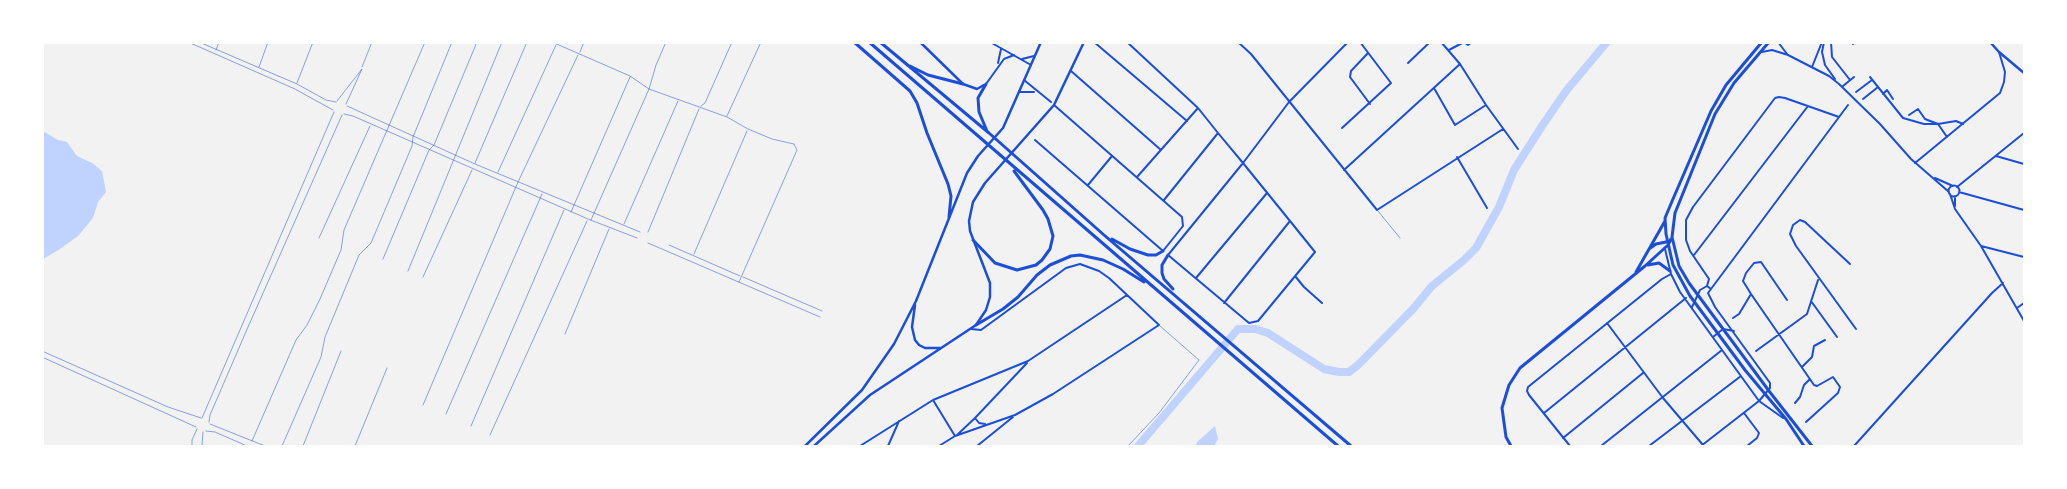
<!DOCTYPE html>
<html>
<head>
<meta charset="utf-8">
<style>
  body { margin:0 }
  #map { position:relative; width:2067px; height:489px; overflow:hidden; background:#f2f2f2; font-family:Literata,serif }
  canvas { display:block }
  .frame { position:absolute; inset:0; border:44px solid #fff; pointer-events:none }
</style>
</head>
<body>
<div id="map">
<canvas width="2067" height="489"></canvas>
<div class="frame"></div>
</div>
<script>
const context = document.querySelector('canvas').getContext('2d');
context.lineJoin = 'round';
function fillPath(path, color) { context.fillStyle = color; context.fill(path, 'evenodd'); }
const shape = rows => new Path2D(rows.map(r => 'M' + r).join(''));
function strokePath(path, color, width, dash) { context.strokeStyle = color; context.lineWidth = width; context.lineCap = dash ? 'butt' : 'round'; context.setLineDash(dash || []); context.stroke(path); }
fillPath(shape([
  [43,131,58,140,67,142,77,156,92,163,102,171,106,192,98,202,93,218,78,236,60,249,43,259],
  [1215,426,1218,439,1214,446,1195,446,1198,441]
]), '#bfd3fe');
strokePath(shape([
  [1138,446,1238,329,1255,329,1268,333,1324,369,1339,372,1349,372,1358,365,1413,309,1432,286,1464,260,1476,248,1499,207,1514,170,1542,126,1566,91,1607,42]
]), '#bfd3fe', 8);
strokePath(shape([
  [188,42,295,89,333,110],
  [199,42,297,84,326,100,336,102],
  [552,42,630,76,649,89,727,117,748,129,772,139,794,144,797,150,739,282],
  [216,50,219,42],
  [580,52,584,42],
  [259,67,268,42],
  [362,67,372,42],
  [297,83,313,42],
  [337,101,362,69,346,104],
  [347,106,475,164,640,232],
  [701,106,705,103,732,42],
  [344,114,353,116,588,219,637,238],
  [727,116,761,42],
  [475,163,527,42],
  [498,172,556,45],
  [1378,211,1400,238],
  [571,212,630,77],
  [591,220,649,89,656,65,666,42],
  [624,224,678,101],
  [648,232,699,109],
  [319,238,370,126],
  [648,243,820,317],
  [669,245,740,276],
  [694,254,747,131],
  [383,259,429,150,434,145,477,42],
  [408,271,502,42],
  [423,277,472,170],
  [743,277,822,311],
  [565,334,609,229],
  [42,351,168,407,201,418],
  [42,357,196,427],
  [423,405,518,182,578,55],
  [446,414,542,194],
  [202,418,334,112],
  [209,422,210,415,248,327,342,115],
  [210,424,265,446],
  [471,426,564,210],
  [206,431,215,432,247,446],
  [490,435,587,221],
  [252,441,296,340,307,325,320,299,341,250,344,230,425,42],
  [192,446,192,440,197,429],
  [202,446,203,432],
  [282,446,321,357,325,337,359,255,371,243,412,146,413,137,452,42],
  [303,446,341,351],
  [355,446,387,368],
  [1128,446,1159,413,1199,360,1160,326]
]), '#1d4ed8', 0.5);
strokePath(shape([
  [990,42,1031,65],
  [1094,42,1187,121],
  [1127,42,1198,108,1218,133,1243,163,1290,221,1315,252,1258,321,1249,323,1168,255,1243,163,1289,102,1348,42],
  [1238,42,1251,54,1377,210,1503,129],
  [1441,42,1460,64,1486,105,1518,149],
  [1778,42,1787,54],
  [1824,42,1822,52,1825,65,1835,79],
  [1831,42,1832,57,1850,80],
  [1852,42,1853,44,1856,42],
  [1465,43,1468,45,1472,42],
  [1449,50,1464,42],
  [1762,52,1772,50,1788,55,1829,76,1839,84,1880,124,1911,159,1949,192],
  [1368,53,1351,71,1350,77,1370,104],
  [1022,59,1034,56],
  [998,63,1001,49],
  [1408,63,1430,42],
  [1812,67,1822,42],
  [1071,71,1161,150],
  [1870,77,1903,118,1924,124,1938,124,1956,121,1963,124],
  [1024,80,1051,102],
  [986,84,1004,59,1014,55],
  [1843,86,1854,77],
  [1434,88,1455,125,1486,105],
  [1019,92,1034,92],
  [1856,92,1872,80],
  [1883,94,1887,90,1893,99],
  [1863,99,1878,87],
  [1909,115,1918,109,1925,119,1938,124,1947,137],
  [1342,128,1391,83,1360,42],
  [1035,140,1163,251,1183,226,1182,217,1054,105],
  [1996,156,2024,164],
  [1457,157,1487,208],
  [1915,163,2000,93,2004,82,2005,72,1999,52],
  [1344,170,1460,64],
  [1137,177,1198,108],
  [1935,178,1953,186],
  [1088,185,1112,156],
  '1948.5 191a5.5 5.5 0 1 1 11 0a5.5 5.5 0 1 1-11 0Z',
  [1957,187,2024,133],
  [1959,192,2024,210],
  [1950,194,1955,209,1981,246,2024,321],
  [1955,196,1955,206],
  [1164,200,1218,133],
  [1981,246,2024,257],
  [1665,249,1671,274,1680,292,1759,401,1783,418],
  [1694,255,1808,106],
  [1850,264,1805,222,1800,220,1793,225,1790,234,1796,246,1856,329],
  [1295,276,1304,287,1322,303],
  [1196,278,1267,193],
  [1711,289,1707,286,1709,279,1690,251,1686,240,1686,220,1693,207,1775,98,1779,97,1785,98,1839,117],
  [1787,300,1761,262,1754,263,1746,273,1743,281,1751,294,1814,385,1817,386,1833,377,1840,387,1838,393,1806,422],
  [1811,301,1837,337],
  [1224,303,1290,221],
  [1692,307,1700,290,1707,286],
  [2017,308,2024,303],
  [1733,318,1739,314,1751,294],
  [1607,323,1663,398,1703,445],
  [1713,337,1723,329,1734,331],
  [1756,351,1807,314,1818,280],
  [1802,367,1812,357,1814,346,1825,340],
  [933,400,955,436],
  [1795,403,1800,397,1804,385,1810,379],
  [1544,413,1686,298],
  [1744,413,1759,433,1757,438,1747,446],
  [975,418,979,423,985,424],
  [957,435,975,418,1027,363],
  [1563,438,1643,373],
  [860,446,933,400,1028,361,1127,295],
  [888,446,899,421],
  [939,446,955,436,1015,415,1053,394,1159,325,1109,278,1099,271,1080,264,1066,268,981,330,971,329],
  [977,446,1013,417],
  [1570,446,1529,395,1527,391,1528,387,1662,279,1671,274],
  [1601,446,1722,350],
  [1649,446,1741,376],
  [1701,446,1759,401,1770,388,1770,383,1715,307,1708,293,1848,105],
  [1854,446,1992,293,2003,283]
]), '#1d4ed8', 2);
strokePath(shape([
  [920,42,963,84,977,89,984,85],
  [1990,42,1999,52,2024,73],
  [915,305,912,327,915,340,919,345,925,348,940,348],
  [805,446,862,390,894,344,916,301,967,173,978,156,1003,128,1041,42],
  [814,446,870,395,976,325,986,310,990,297,990,283,970,231,969,221,973,202,985,183,1054,105,1084,42]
]), '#1d4ed8', 2.5);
strokePath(shape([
  [854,42,910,91,917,103,927,133,948,184,951,196,949,217],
  [1762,42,1726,85,1711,111,1673,199,1665,218,1666,234,1673,265,1690,296,1745,370,1786,419,1804,446],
  [1769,42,1734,83,1715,114,1675,213,1672,237,1679,266,1689,283,1769,391,1812,446],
  [1649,249,1656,244,1666,242],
  [1648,265,1659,263,1670,271],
  [1636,272,1665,221],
  [1511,446,1506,437,1502,408,1509,385,1520,368,1645,266,1668,245,1671,239]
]), '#1d4ed8', 3);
strokePath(shape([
  [869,42,1338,446],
  [880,42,989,133,1104,235,1351,446],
  [910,66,928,75,963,84],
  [986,84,978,98,979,112,987,131],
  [1112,239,1130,249,1148,255,1156,255,1163,251],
  [973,240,995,263,1017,270,1036,265,1042,260,1050,249,1053,236,1048,219,1043,210,1014,171],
  [1168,255,1162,265,1162,273,1164,279,1173,289],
  [976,325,1003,309,1018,297,1037,275,1050,265,1071,256,1080,255,1103,260,1123,269,1144,282]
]), '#1d4ed8', 3);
</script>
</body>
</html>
